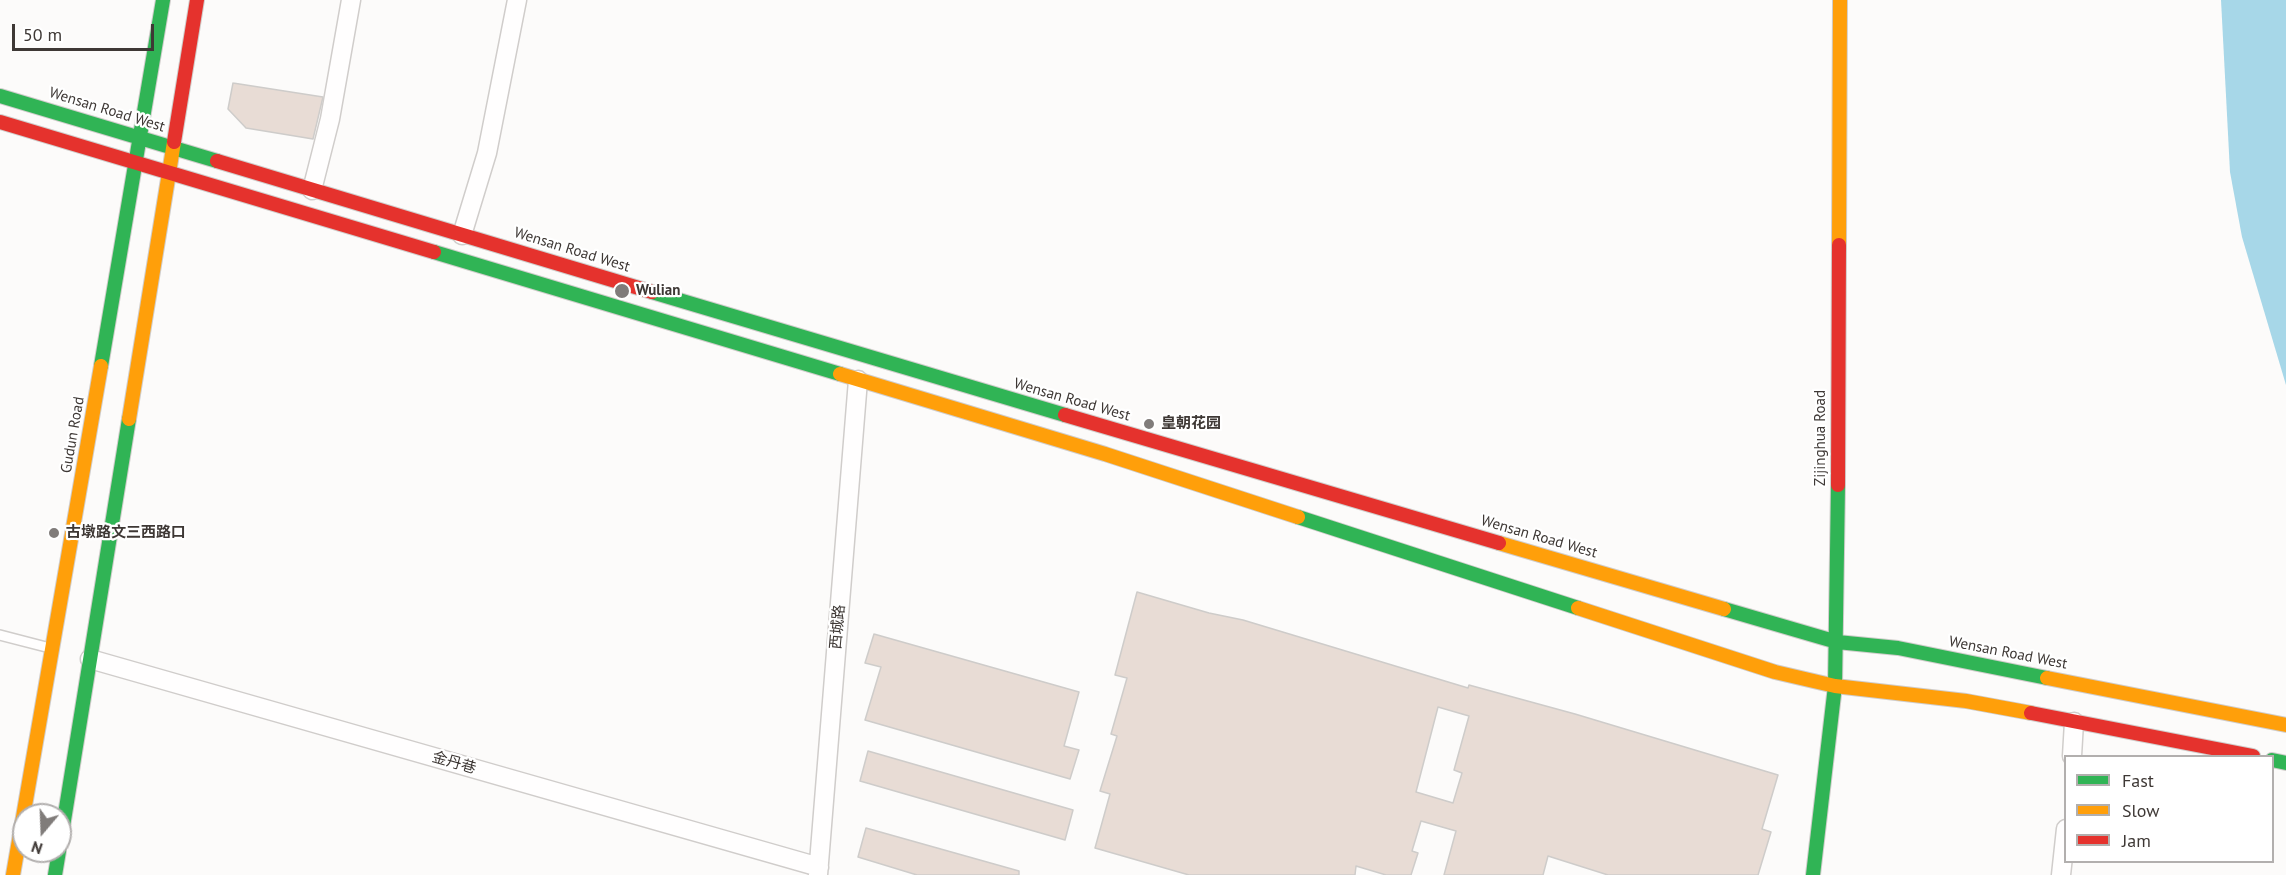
<!DOCTYPE html>
<html>
<head>
<meta charset="utf-8">
<style>
  body { margin:0 }
  #map { position:relative; width:2286px; height:875px; overflow:hidden; background:#fcfbfa; font-family:"PT Sans",sans-serif }
  canvas { display:block }
  .legend { position:absolute; left:2064px; top:755px; width:210px; height:108px; box-sizing:border-box; background:#fff; border:2px solid #b2afae; margin:0; padding:8px 10px; list-style:none; font-size:18px; color:#3e3835 }
  .legend li { display:flex; align-items:center; gap:12px; height:30px }
  .legend b { width:30px; border:2px solid #b2afae }
  .north { position:absolute; left:12px; top:803px; width:60px; height:60px; box-sizing:border-box; background:#fff; border:2px solid #b2afae; border-radius:50%; rotate:199deg; font-size:16px; font-weight:700; line-height:24px; text-align:center; color:#3e3835 }
  .north::after { content:''; display:block; margin:auto; width:21px; height:27px; background:#807c7a; clip-path:polygon(50% 0,100% 100%,50% 72%,0 100%) }
  .scale { position:absolute; left:12px; top:24px; width:142px; height:27px; box-sizing:border-box; border:3px solid #3e3835; border-top:0; padding-left:8px; font-size:18px; line-height:21px; white-space:nowrap; color:#3e3835; -webkit-text-stroke:4px #fff; paint-order:stroke }
</style>
</head>
<body>
<div id="map">
<canvas width="2286" height="875"></canvas>
<ul class="legend">
<li><b style="height:8px;background:#30b455"></b>Fast</li>
<li><b style="height:8px;background:#ff9f0a"></b>Slow</li>
<li><b style="height:8px;background:#e5322d"></b>Jam</li>
</ul>
<div class="north">N</div>
<div class="scale">50 m</div>
</div>
<script>
const context = document.querySelector('canvas').getContext('2d');
context.lineJoin = 'round';
function fillPath(path, color) { context.fillStyle = color; context.fill(path, 'evenodd'); }
const shape = rows => new Path2D(rows.map(r => 'M' + r).join(''));
function strokePath(path, color, width, dash) { context.strokeStyle = color; context.lineWidth = width; context.lineCap = dash ? 'butt' : 'round'; context.setLineDash(dash || []); context.stroke(path); }
function drawText(font, color, halo, rows, align = 'center') {
  context.font = font + ' "PT Sans","Noto Sans SC",sans-serif'; context.lineWidth = 4.5; context.setLineDash([]); context.textBaseline = 'middle'; context.strokeStyle = halo; context.fillStyle = color; for (const [text, x, y, turn = 0] of rows) {
    context.save(); context.translate(x, y); context.rotate((+turn || 0) * Math.PI / 180); context.textAlign = isNaN(turn) ? turn : align; if (halo) context.strokeText(text, 0, 0); context.fillText(text, 0, 0); context.restore();
  }
}
fillPath(shape([
  [2221,0,2286,0,2286,385,2242,237,2230,172]
]), '#a7d7e8');
const building = shape([
  [233,83,323,97,313,139,246,128,228,109,233,83],
  [1137,592,1209,613,1243,620,1468,688,1469,685,1575,714,1778,775,1762,829,1771,832,1758,875,1608,875,1548,856,1543,875,1444,875,1456,831,1421,821,1412,851,1418,853,1411,875,1386,875,1356,866,1355,875,1189,875,1095,848,1110,794,1100,791,1117,736,1111,734,1127,678,1115,675,1137,592],
  [1438,707,1469,716,1454,770,1462,773,1453,803,1416,792,1438,707],
  [874,634,1079,692,1064,746,1079,750,1070,779,865,720,881,667,865,663,874,634],
  [868,751,1073,810,1065,840,860,781,868,751],
  [866,828,1019,871,1019,875,917,875,858,857,866,828]
]);
fillPath(building, '#e8dcd5');
strokePath(building, '#ceccca', 1.5);
const lane = shape([
  [0,635,50,648]
]);
const street = shape([
  [312,190,330,119,351,0],
  [462,235,487,153,517,0],
  [90,659,819,867],
  [2072,756,2074,722],
  [818,875,858,380],
  [2061,875,2066,829]
]);
const fast = shape([
  [0,96,217,161],
  [434,252,840,374],
  [652,292,1065,415],
  [101,366,163,0],
  [1298,517,1578,608],
  [1724,609,1837,642,1898,648,2047,678],
  [2272,760,2286,763],
  [60,845,129,419],
  [55,875,59,851],
  [1813,875,1835,686,1838,485]
]);
const slow = shape([
  [1839,245,1840,0],
  [840,374,1105,454,1298,517],
  [129,419,174,142],
  [1499,543,1724,609],
  [1578,608,1775,672,1835,686,1966,701,2031,713],
  [2047,678,2286,725],
  [13,875,101,366]
]);
const jam = shape([
  [0,122,434,252],
  [174,142,197,0],
  [217,161,652,292],
  [1065,415,1499,543],
  [1838,485,1839,245],
  [2031,713,2253,756]
]);
strokePath(lane, '#d0cdcb', 12);
strokePath(street, '#d0cdcb', 21);
strokePath(fast, '#d0cdcb', 16);
strokePath(slow, '#d0cdcb', 16);
strokePath(jam, '#d0cdcb', 16);
strokePath(lane, '#fffefe', 9);
strokePath(street, '#fffefe', 18);
strokePath(fast, '#30b455', 14);
strokePath(slow, '#ff9f0a', 14);
strokePath(jam, '#e5322d', 14);
for (const [x, y, r, color] of [
  [622,291,8,"#807c7a"],
  [1149,424,6,"#807c7a"],
  [54,533,6,"#807c7a"]
]) { const dot = new Path2D(); dot.arc(x, y, r, 0, 2 * Math.PI); context.fillStyle = color; context.fill(dot); strokePath(dot, '#fff', 2); }
drawText('15px', '#3e3835', '#fff', [
  ["Wensan Road West",107,110,17],
  ["Wensan Road West",572,250,17],
  ["Wensan Road West",1072,400,16],
  ["Gudun Road",73,435,-80],
  ["Zijinghua Road",1821,438,-90],
  ["Wensan Road West",1539,537,16],
  ["西城路",838,627,-85],
  ["Wensan Road West",2008,653,11],
  ["金丹巷",454,763,16]
]);
drawText('bold 15px', '#3e3835', '#fff', [
  ["Wulian",636,291],
  ["皇朝花园",1161,424],
  ["古墩路文三西路口",66,533]
], 'left');
</script>
</body>
</html>
